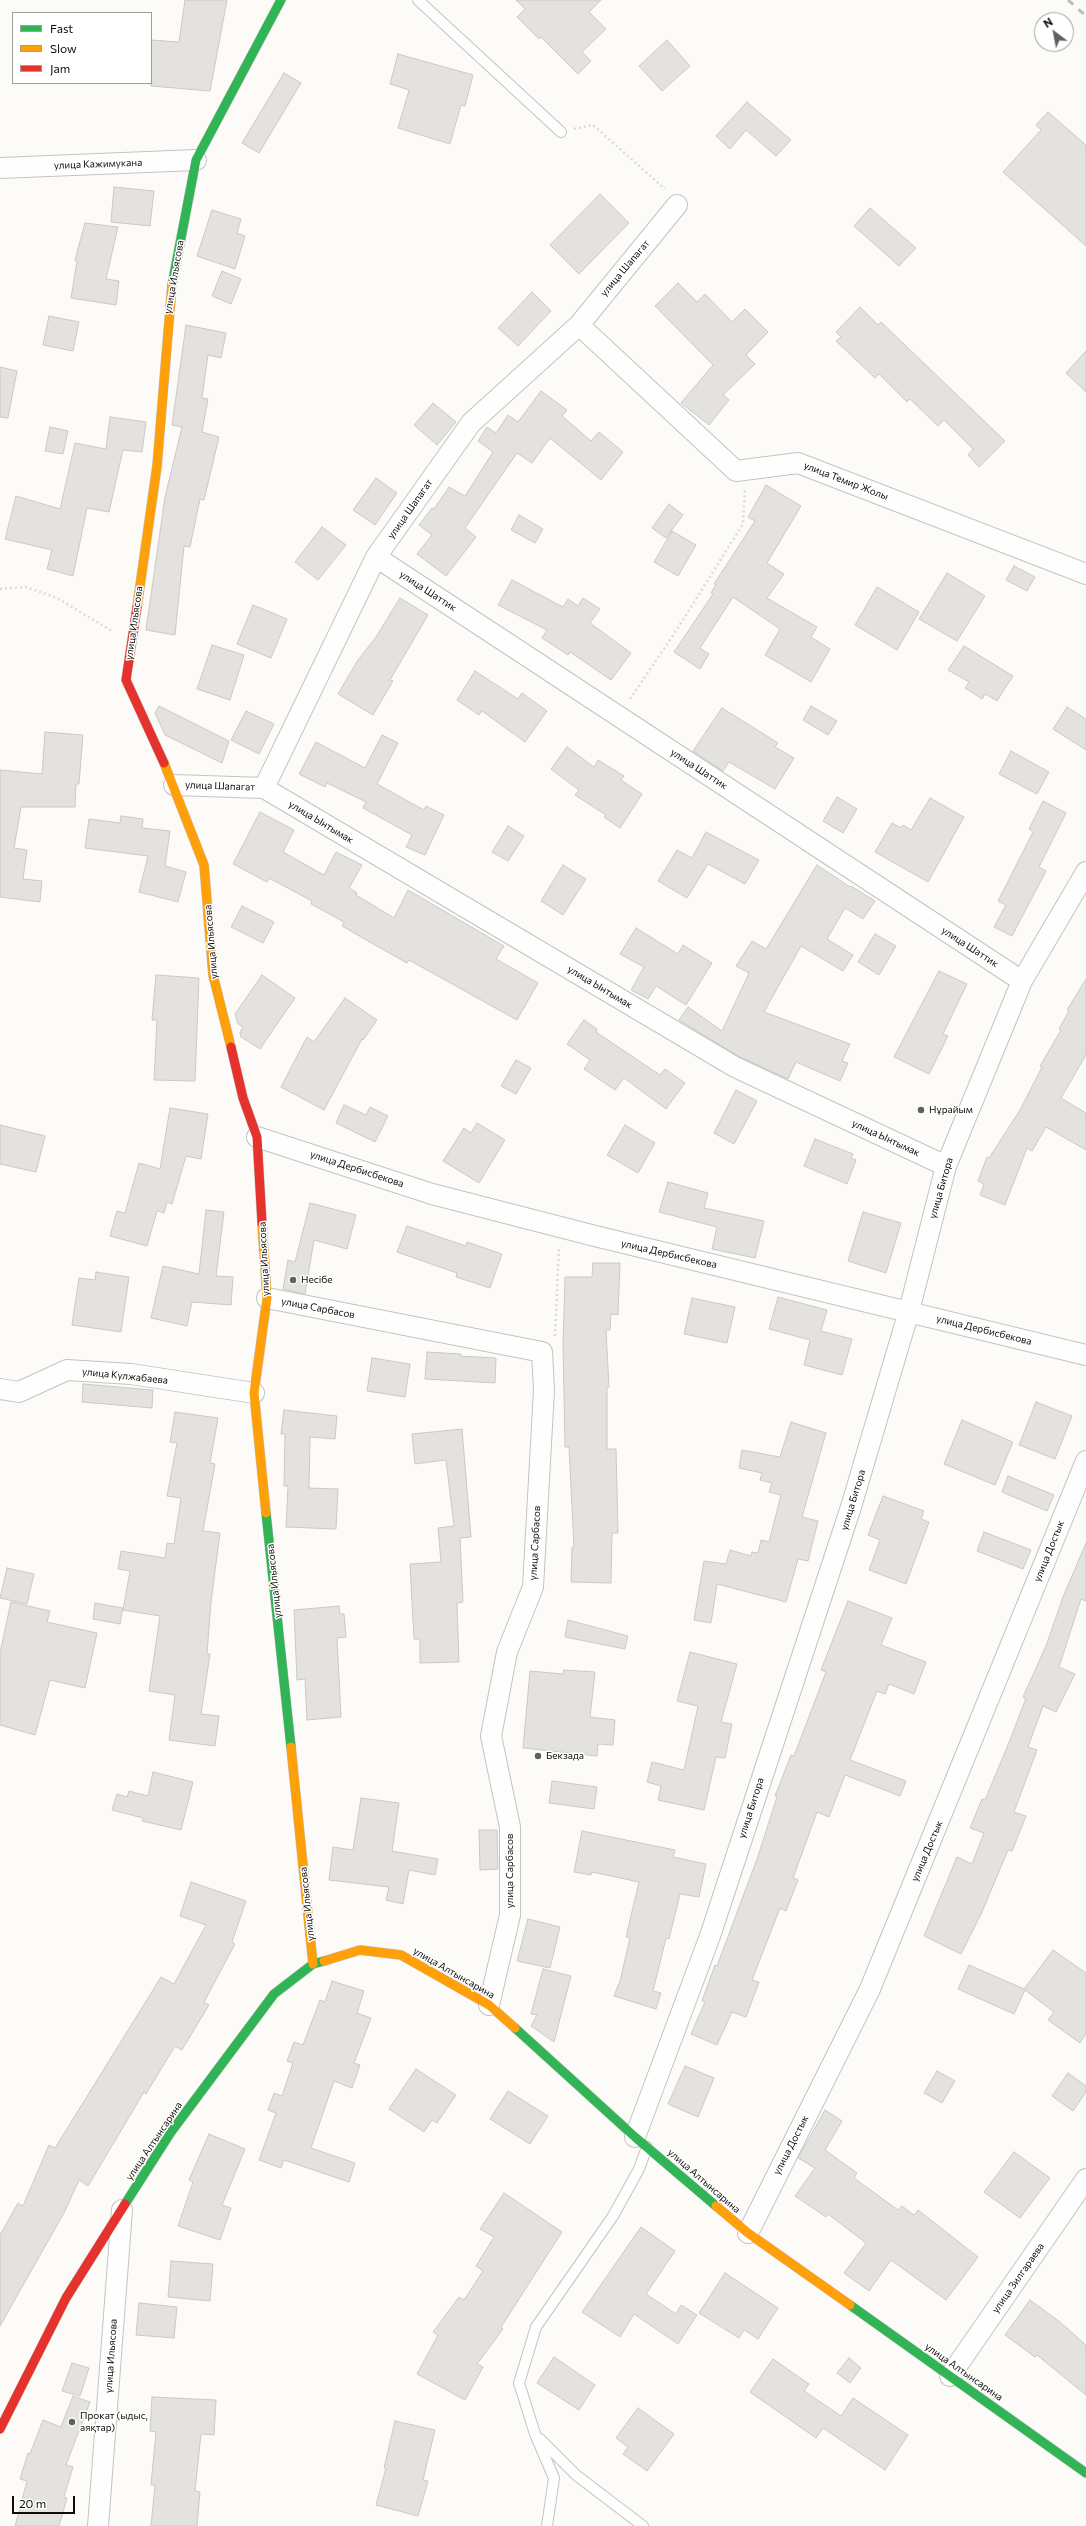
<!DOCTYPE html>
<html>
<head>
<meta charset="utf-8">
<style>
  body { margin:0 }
  #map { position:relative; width:1086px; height:2526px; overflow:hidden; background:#fdfbf8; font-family:Commissioner,sans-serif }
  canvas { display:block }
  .legend { position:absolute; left:12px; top:12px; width:140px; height:72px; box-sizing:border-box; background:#fff; border:1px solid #9f9e9d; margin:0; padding:5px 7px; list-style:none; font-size:12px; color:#0f0d0a }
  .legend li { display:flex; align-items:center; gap:8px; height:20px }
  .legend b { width:20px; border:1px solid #9f9e9d }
  .north { position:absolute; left:1034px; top:12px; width:40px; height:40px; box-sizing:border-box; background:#fff; border:1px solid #9f9e9d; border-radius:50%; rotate:328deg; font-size:11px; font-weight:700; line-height:16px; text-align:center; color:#0f0d0a }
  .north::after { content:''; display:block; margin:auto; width:14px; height:18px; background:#62605d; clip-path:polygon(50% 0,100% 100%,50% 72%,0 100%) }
  .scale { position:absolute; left:12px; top:2496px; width:63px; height:18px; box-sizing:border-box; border:2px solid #0f0d0a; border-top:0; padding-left:5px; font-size:12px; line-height:14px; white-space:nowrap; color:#0f0d0a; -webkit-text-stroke:3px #fff; paint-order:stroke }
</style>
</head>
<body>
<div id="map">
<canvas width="1086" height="2526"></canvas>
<ul class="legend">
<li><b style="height:5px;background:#30b455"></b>Fast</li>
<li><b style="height:5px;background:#ff9f0a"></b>Slow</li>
<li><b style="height:5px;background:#e5322d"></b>Jam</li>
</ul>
<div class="north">N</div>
<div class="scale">20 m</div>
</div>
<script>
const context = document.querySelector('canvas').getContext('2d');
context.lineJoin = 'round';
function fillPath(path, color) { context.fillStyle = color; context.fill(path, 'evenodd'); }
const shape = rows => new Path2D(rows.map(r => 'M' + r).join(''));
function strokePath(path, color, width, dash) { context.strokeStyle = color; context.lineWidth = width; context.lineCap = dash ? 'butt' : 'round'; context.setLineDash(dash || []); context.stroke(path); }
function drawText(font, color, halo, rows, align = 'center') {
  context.font = font + ' Commissioner,sans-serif'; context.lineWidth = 3; context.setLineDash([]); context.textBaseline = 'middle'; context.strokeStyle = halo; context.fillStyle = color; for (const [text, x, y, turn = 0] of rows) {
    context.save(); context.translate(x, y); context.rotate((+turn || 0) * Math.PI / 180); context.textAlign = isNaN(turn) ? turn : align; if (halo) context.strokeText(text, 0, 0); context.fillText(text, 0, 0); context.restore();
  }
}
const building = shape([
  [185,0,227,0,210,91,151,86,151,40,179,42,185,0],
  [516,0,601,0,589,12,606,29,582,52,591,61,578,74,541,37,539,39,517,17,525,9,516,0],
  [667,40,690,66,662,91,639,66,667,40],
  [398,54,473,75,465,106,461,105,450,144,398,128,409,90,390,84,398,54],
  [284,73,301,83,259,153,242,143,284,73],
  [747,102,791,140,776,156,746,130,730,149,716,136,747,102],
  [1048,112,1086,145,1086,246,1003,172,1041,130,1036,125,1048,112],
  [114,187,154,191,150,226,111,222,114,187],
  [600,194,629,223,579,274,550,245,600,194],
  [870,208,916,248,899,266,854,226,870,208],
  [212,210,241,219,237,233,245,236,235,269,197,256,212,210],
  [85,223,118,227,106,279,119,281,116,305,71,298,77,261,75,260,85,223],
  [222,271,241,279,231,304,212,296,222,271],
  [678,283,697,302,705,294,732,322,745,309,768,332,746,355,755,364,723,395,729,400,709,425,681,403,713,365,655,306,678,283],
  [532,292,551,311,518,346,498,328,532,292],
  [860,307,878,325,881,322,1005,441,979,467,968,455,973,449,944,420,938,426,910,399,907,402,879,374,875,378,836,341,841,337,836,332,860,307],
  [49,316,79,322,73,351,43,345,49,316],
  [186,325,226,333,221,358,208,355,202,398,208,399,202,432,219,437,204,500,200,499,190,547,184,546,175,635,146,630,165,497,182,427,172,425,186,325],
  [1086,351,1086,392,1066,373,1086,351],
  [0,367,17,371,8,418,0,417,0,367],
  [541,391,567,410,562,416,591,441,599,432,623,452,601,480,550,438,532,463,517,453,465,528,476,537,446,576,417,554,432,535,419,525,432,508,434,509,449,487,465,496,493,452,478,441,487,427,496,433,508,415,518,422,541,391],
  [433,403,456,422,437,445,414,425,433,403],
  [110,417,146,422,142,452,123,450,109,512,87,508,73,576,47,569,52,550,5,539,16,496,60,509,75,443,106,449,110,417],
  [50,427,68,431,63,454,45,451,50,427],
  [376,478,397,493,375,525,353,510,376,478],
  [766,485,801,506,767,563,784,574,767,598,817,627,811,637,830,649,811,682,765,655,780,629,733,597,700,648,709,654,700,669,674,652,713,594,711,593,716,585,714,584,755,521,748,517,766,485],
  [669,504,683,515,666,538,652,528,669,504],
  [519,515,543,529,535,543,511,530,519,515],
  [322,527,346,545,318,580,295,562,322,527],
  [672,531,696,545,678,576,654,562,672,531],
  [1014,566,1035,577,1027,591,1006,580,1014,566],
  [947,573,985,596,957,641,919,619,947,573],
  [512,580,563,607,568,599,578,606,583,598,600,609,590,623,631,653,611,680,570,652,568,655,542,638,547,630,498,605,512,580],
  [877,587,919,612,897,650,855,625,877,587],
  [400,598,428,615,390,680,393,681,373,715,338,694,358,660,376,637,400,598],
  [253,605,287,619,271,658,237,644,253,605],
  [212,645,244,655,230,700,197,689,212,645],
  [964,646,1013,676,997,701,985,694,982,699,965,688,969,682,948,670,964,646],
  [475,671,518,699,522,693,547,711,525,742,482,711,479,715,457,700,475,671],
  [159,706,229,741,222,763,165,735,155,713,159,706],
  [811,706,837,721,828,735,803,720,811,706],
  [1067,707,1086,719,1086,750,1053,729,1067,707],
  [722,708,778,743,775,747,794,758,775,789,729,762,723,771,693,751,722,708],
  [246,711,274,724,259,754,231,740,246,711],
  [45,732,83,735,79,784,76,784,75,807,21,807,14,848,27,850,23,879,42,881,40,902,0,897,0,770,42,774,45,732],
  [382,735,398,743,377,784,424,810,426,806,444,815,425,855,406,847,412,835,363,808,366,802,327,783,325,787,299,774,316,742,365,768,382,735],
  [567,747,594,767,598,760,624,776,621,780,642,794,620,828,604,817,606,815,575,795,579,790,551,769,567,747],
  [1011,751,1049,772,1037,794,999,774,1011,751],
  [837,797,857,809,843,833,823,821,837,797],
  [930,798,964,817,928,882,875,852,892,823,901,828,903,825,911,830,930,798],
  [1043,801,1066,813,1039,867,1046,871,1012,936,994,927,1006,905,998,901,1033,832,1029,829,1043,801],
  [260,812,294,830,283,852,324,875,336,852,362,865,349,888,357,893,356,895,394,918,408,890,504,946,496,959,538,983,517,1020,409,960,407,963,375,945,342,926,344,922,311,904,312,901,269,878,267,882,233,864,260,812],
  [121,816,143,819,142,828,170,831,165,866,186,872,178,902,139,892,148,856,85,848,89,819,120,823,121,816],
  [508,826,524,836,508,861,492,852,508,826],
  [706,832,759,860,745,884,708,864,687,898,658,881,677,850,692,858,706,832],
  [563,865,586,879,563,915,541,901,563,865],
  [817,865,850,887,851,886,875,901,863,919,845,908,827,939,853,955,843,971,801,946,764,1012,850,1044,842,1061,848,1063,840,1081,796,1062,788,1079,740,1057,679,1020,688,1007,722,1031,749,973,736,966,752,941,766,949,817,865],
  [242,906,274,922,263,943,231,927,242,906],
  [636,928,678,954,683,945,712,963,686,1005,656,986,648,999,631,990,644,967,620,954,636,928],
  [875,934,896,946,879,975,858,962,875,934],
  [939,971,967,984,943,1034,948,1036,929,1074,894,1057,939,971],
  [156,975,199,978,195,1081,154,1080,157,1020,152,1020,156,975],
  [262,975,295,998,260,1049,241,1037,240,1032,243,1027,238,1024,235,1014,262,975],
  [1086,979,1086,1055,1061,1098,1086,1113,1086,1150,1046,1127,1032,1151,1027,1148,1005,1205,980,1195,984,1184,978,1181,987,1157,989,1158,1020,1110,1042,1067,1040,1066,1061,1030,1059,1029,1069,1011,1067,1010,1086,979],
  [345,998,377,1020,363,1040,362,1039,324,1110,281,1087,307,1037,314,1042,345,998],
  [584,1020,597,1029,596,1032,660,1075,665,1069,685,1083,666,1109,624,1078,615,1090,584,1069,590,1060,567,1044,584,1020],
  [516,1060,531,1068,516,1094,501,1086,516,1060],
  [736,1090,757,1101,734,1144,714,1133,736,1090],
  [344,1105,366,1115,370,1107,388,1116,375,1142,336,1123,344,1105],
  [170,1108,208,1114,201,1159,186,1156,172,1204,167,1202,164,1213,157,1211,147,1246,110,1236,117,1211,125,1213,139,1163,160,1169,170,1108],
  [477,1123,505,1140,479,1183,443,1161,464,1128,471,1133,477,1123],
  [0,1125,45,1136,36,1172,0,1164,0,1125],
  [625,1125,655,1143,638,1173,607,1155,625,1125],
  [815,1139,853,1154,851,1158,856,1160,847,1184,804,1166,815,1139],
  [668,1182,708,1193,704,1208,764,1221,755,1258,712,1249,717,1227,659,1212,668,1182],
  [310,1203,356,1215,347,1249,314,1240,305,1294,283,1289,288,1260,295,1262,310,1203],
  [206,1210,224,1212,216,1276,233,1277,231,1305,192,1302,187,1326,151,1318,163,1266,199,1274,206,1210],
  [863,1212,901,1223,886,1273,848,1261,863,1212],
  [407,1226,466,1246,467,1242,502,1254,490,1288,456,1277,457,1273,397,1252,407,1226],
  [593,1263,620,1263,618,1315,611,1314,610,1330,606,1330,609,1387,607,1387,607,1449,616,1449,618,1533,612,1533,611,1583,571,1582,572,1547,574,1547,569,1447,565,1447,563,1343,565,1277,592,1277,593,1263],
  [96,1272,129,1277,121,1332,72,1325,79,1278,95,1280,96,1272],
  [778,1297,827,1310,821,1331,852,1339,842,1375,804,1365,810,1340,769,1329,778,1297],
  [692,1298,735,1307,727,1343,684,1334,692,1298],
  [427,1352,461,1354,460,1356,496,1358,495,1383,425,1379,427,1352],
  [372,1358,410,1364,405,1397,367,1391,372,1358],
  [83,1384,153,1390,152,1408,82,1402,83,1384],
  [1036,1402,1072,1416,1055,1459,1019,1445,1036,1402],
  [284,1410,337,1416,335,1439,310,1437,309,1488,338,1489,336,1529,286,1527,288,1486,284,1486,285,1434,281,1434,284,1410],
  [175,1412,218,1418,210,1463,215,1464,203,1531,220,1533,211,1602,207,1654,210,1654,201,1714,219,1716,215,1746,169,1740,175,1695,149,1691,160,1616,123,1610,130,1571,118,1569,121,1551,165,1558,167,1543,174,1544,181,1498,167,1496,177,1443,170,1442,175,1412],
  [962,1420,1013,1442,995,1485,944,1464,962,1420],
  [791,1422,826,1433,802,1517,818,1521,808,1561,798,1559,786,1602,717,1584,711,1623,694,1620,704,1561,726,1564,730,1550,751,1556,752,1552,758,1553,761,1540,769,1542,781,1495,769,1492,772,1483,760,1480,762,1473,739,1468,742,1450,780,1457,791,1422],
  [462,1429,471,1537,460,1538,463,1602,457,1603,459,1662,420,1663,420,1639,414,1639,410,1564,441,1562,438,1528,454,1526,446,1460,415,1464,412,1434,462,1429],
  [1008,1476,1054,1495,1047,1511,1002,1492,1008,1476],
  [883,1496,924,1511,921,1519,929,1522,906,1584,869,1570,880,1540,868,1535,883,1496],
  [984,1532,1031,1550,1023,1569,977,1551,984,1532],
  [1086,1543,1086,1601,1081,1599,1059,1667,1075,1674,1056,1712,1043,1706,1028,1747,1037,1750,1014,1812,1026,1816,1012,1851,1008,1850,982,1912,961,1954,924,1936,957,1857,972,1864,984,1833,970,1828,982,1799,985,1800,1010,1740,1026,1698,1023,1697,1046,1646,1063,1597,1086,1543],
  [7,1568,34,1574,27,1604,0,1598,7,1568],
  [848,1601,892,1618,881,1645,926,1662,914,1694,889,1684,885,1694,877,1691,850,1760,906,1781,900,1796,845,1775,829,1817,817,1812,793,1878,798,1880,786,1911,780,1908,752,1980,759,1982,746,2017,732,2012,717,2045,691,2034,705,2002,702,2001,715,1965,717,1966,757,1859,777,1797,775,1796,791,1755,794,1756,826,1672,821,1670,848,1601],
  [11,1602,50,1611,47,1622,97,1633,85,1688,50,1680,35,1735,0,1725,0,1653,11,1602],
  [95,1603,123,1608,120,1624,93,1619,95,1603],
  [339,1606,340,1614,344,1614,346,1637,337,1638,341,1717,307,1720,305,1679,297,1680,294,1610,339,1606],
  [568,1620,628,1636,625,1649,565,1637,568,1620],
  [690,1652,737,1664,721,1722,732,1724,725,1758,716,1757,704,1810,658,1800,661,1786,647,1782,652,1762,684,1770,698,1706,677,1701,690,1652],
  [564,1670,595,1672,590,1717,615,1720,613,1745,598,1744,597,1756,523,1748,530,1671,563,1674,564,1670],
  [153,1772,193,1782,181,1830,142,1821,143,1818,112,1810,117,1794,127,1797,129,1791,148,1796,153,1772],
  [552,1781,597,1787,594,1809,549,1803,552,1781],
  [361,1798,399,1803,392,1851,438,1859,435,1875,409,1870,403,1904,386,1900,389,1887,329,1880,333,1847,353,1850,361,1798],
  [479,1830,497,1830,498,1869,480,1870,479,1830],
  [582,1831,675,1850,673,1857,706,1864,699,1897,680,1894,669,1939,666,1938,653,1991,661,1993,656,2009,614,1996,620,1981,630,1938,626,1937,639,1882,592,1872,591,1875,574,1872,582,1831],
  [191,1882,246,1901,232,1942,235,1944,204,2002,209,2005,182,2050,175,2046,146,2094,144,2092,88,2186,79,2180,65,2211,0,2326,0,2235,18,2203,23,2206,49,2145,55,2148,161,1977,174,1984,206,1925,180,1916,191,1882],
  [528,1919,560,1927,550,1968,517,1961,528,1919],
  [1053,1950,1086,1973,1086,2034,1080,2043,1048,2020,1054,2012,1025,1990,1014,2014,958,1989,969,1965,1024,1989,1053,1950],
  [543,1969,571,1976,554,2042,531,2026,537,2015,531,2014,543,1969],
  [332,1981,364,1991,357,2013,371,2018,354,2063,360,2065,352,2088,334,2081,311,2148,355,2163,349,2182,284,2160,281,2168,259,2160,276,2113,268,2110,274,2093,282,2096,293,2063,287,2061,294,2042,303,2045,320,2000,325,2002,332,1981],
  [685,2066,714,2078,698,2117,668,2104,685,2066],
  [416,2069,456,2095,437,2123,432,2120,424,2132,389,2109,416,2069],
  [937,2071,955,2081,942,2103,924,2093,937,2071],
  [1068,2073,1086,2086,1086,2092,1073,2111,1052,2096,1068,2073],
  [508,2091,548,2116,530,2144,490,2119,508,2091],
  [825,2110,842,2121,825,2150,857,2173,854,2178,898,2210,902,2206,914,2215,918,2210,978,2257,946,2300,891,2260,869,2291,844,2273,866,2243,828,2214,826,2217,795,2196,815,2168,798,2158,825,2110],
  [209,2134,245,2149,222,2205,231,2208,220,2240,178,2226,193,2182,189,2180,209,2134],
  [1014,2152,1050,2178,1020,2218,984,2192,1014,2152],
  [504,2193,562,2232,501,2327,503,2329,477,2364,483,2367,465,2400,417,2374,438,2335,433,2332,459,2297,464,2300,483,2271,476,2266,494,2237,480,2229,504,2193],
  [641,2227,675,2251,646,2294,676,2314,681,2305,697,2315,678,2344,634,2314,620,2337,582,2312,641,2227],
  [171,2261,213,2264,210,2301,168,2297,171,2261],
  [725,2273,778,2308,758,2339,744,2330,739,2338,699,2313,725,2273],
  [1030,2300,1060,2322,1086,2345,1086,2395,1037,2355,1035,2357,1005,2335,1030,2300],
  [139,2303,177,2307,174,2338,136,2335,139,2303],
  [554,2357,595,2385,579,2410,537,2383,554,2357],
  [849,2358,861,2368,850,2383,837,2373,849,2358],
  [773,2359,809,2384,804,2391,841,2416,853,2398,908,2435,885,2470,823,2428,816,2438,750,2392,773,2359],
  [72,2363,89,2368,80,2396,62,2391,72,2363],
  [73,2396,90,2402,66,2465,73,2467,64,2497,67,2498,59,2526,15,2526,27,2481,20,2479,28,2453,30,2454,43,2420,61,2427,73,2396],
  [152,2397,216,2400,214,2435,201,2434,195,2491,200,2492,197,2526,151,2526,155,2485,151,2485,156,2432,150,2431,152,2397],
  [638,2408,674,2434,647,2471,623,2454,628,2447,616,2438,638,2408],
  [395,2421,435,2430,423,2480,428,2481,418,2516,376,2505,386,2468,384,2468,395,2421]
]);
fillPath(building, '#e4e2df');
strokePath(building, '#cbc9c6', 1);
const lane = shape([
  [418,0,561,132],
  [540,2439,576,2475,643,2526],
  [547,2526,554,2478,535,2434,519,2383,536,2327,613,2216,639,2169,647,2147]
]);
const street = shape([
  [0,168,196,160],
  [579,325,736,471,798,463,1086,574],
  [376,557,1022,981],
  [174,785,264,788,376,557,471,423,579,325,677,205],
  [264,788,735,1067,946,1166],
  [257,1137,432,1194,595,1236,1086,1355],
  [267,1298,542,1352,544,1390,533,1587,507,1652,491,1736,510,1827,510,1915,489,2005],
  [0,1389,19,1392,67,1370,131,1374,254,1393],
  [635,2137,710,1936,851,1507,909,1311,946,1166,1022,981,1086,872],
  [748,2233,870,1989,1086,1461],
  [950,2376,1086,2179],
  [98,2526,122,2210]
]);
const fast = shape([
  [172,285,196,160,281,0],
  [266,1513,291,1747],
  [515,2028,635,2137,716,2206],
  [125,2204,171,2132,274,1994,313,1964,324,1961],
  [850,2305,1086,2473]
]);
const slow = shape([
  [137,607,157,466,172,285],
  [164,763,204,865,213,975,231,1047],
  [262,1223,267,1298,254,1393,266,1513],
  [291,1747,313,1964],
  [324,1961,360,1950,401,1955,489,2005,515,2028],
  [716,2206,748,2233,850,2305]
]);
const jam = shape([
  [137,607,126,680,164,763],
  [231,1047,243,1098,257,1137,262,1223],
  [0,2429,66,2298,125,2204]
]);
strokePath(lane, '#c5c3c0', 12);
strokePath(street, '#c5c3c0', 22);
strokePath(fast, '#c5c3c0', 10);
strokePath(slow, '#c5c3c0', 10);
strokePath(jam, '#c5c3c0', 10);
strokePath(shape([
  [574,129,593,125,665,189],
  [0,589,26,587,57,598,112,631],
  [630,699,674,634,743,524,745,490],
  [555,1336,559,1247]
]), '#dcdbda', 2.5, [2, 3]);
strokePath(lane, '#fffefe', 10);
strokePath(street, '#fffefe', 20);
strokePath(fast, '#30b455', 9);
strokePath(slow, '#ff9f0a', 9);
strokePath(jam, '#e5322d', 9);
strokePath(shape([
  [1068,0,1086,16]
]), '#bcbbbb', 3, [7, 7]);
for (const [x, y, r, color] of [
  [921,1110,4,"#62605d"],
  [293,1280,4,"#62605d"],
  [538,1756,4,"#62605d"],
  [72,2422,4,"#62605d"]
]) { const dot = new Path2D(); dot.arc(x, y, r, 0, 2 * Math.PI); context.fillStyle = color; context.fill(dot); strokePath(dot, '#fff', 1.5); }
drawText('10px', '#0f0d0a', '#fff', [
  ["улица Кажимукана",98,164,-2],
  ["улица Шапагат",625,268,-50],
  ["улица Ильясова",174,277,-80],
  ["улица Темир Жолы",846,481,21],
  ["улица Шапагат",410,509,-55],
  ["улица Шаттик",428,591,33],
  ["улица Ильясова",134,623,-82],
  ["улица Шаттик",699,769,33],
  ["улица Шапагат",220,786,2],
  ["улица Ынтымак",321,822,31],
  ["улица Ильясова",211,942,-95],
  ["улица Шаттик",970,947,33],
  ["улица Ынтымак",600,987,31],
  ["улица Ынтымак",886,1138,25],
  ["улица Дербисбекова",357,1169,18],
  ["улица Битора",941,1188,-74],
  ["улица Дербисбекова",669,1254,13],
  ["улица Ильясова",264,1259,-93],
  ["улица Сарбасов",318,1308,11],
  ["улица Дербисбекова",984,1330,14],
  ["улица Кулжабаева",125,1376,6],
  ["улица Битора",853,1500,-73],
  ["улица Сарбасов",535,1543,-87],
  ["улица Достык",1049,1551,-68],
  ["улица Ильясова",274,1581,-96],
  ["улица Битора",751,1808,-72],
  ["улица Достык",927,1851,-67],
  ["улица Сарбасов",510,1871,-90],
  ["улица Ильясова",307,1904,-96],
  ["улица Алтынсарина",454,1973,30],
  ["улица Алтынсарина",154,2141,-56],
  ["улица Достык",791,2145,-63],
  ["улица Алтынсарина",704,2181,41],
  ["улица Зилгараева",1018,2278,-55],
  ["улица Ильясова",111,2356,-86],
  ["улица Алтынсарина",964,2372,35]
]);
drawText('10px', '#0f0d0a', '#fff', [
  ["Нұрайым",929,1110],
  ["Несібе",301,1280],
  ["Бекзада",546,1756],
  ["Прокат (ыдыс,",80,2416],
  ["аяқтар)",80,2428]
], 'left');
</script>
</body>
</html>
